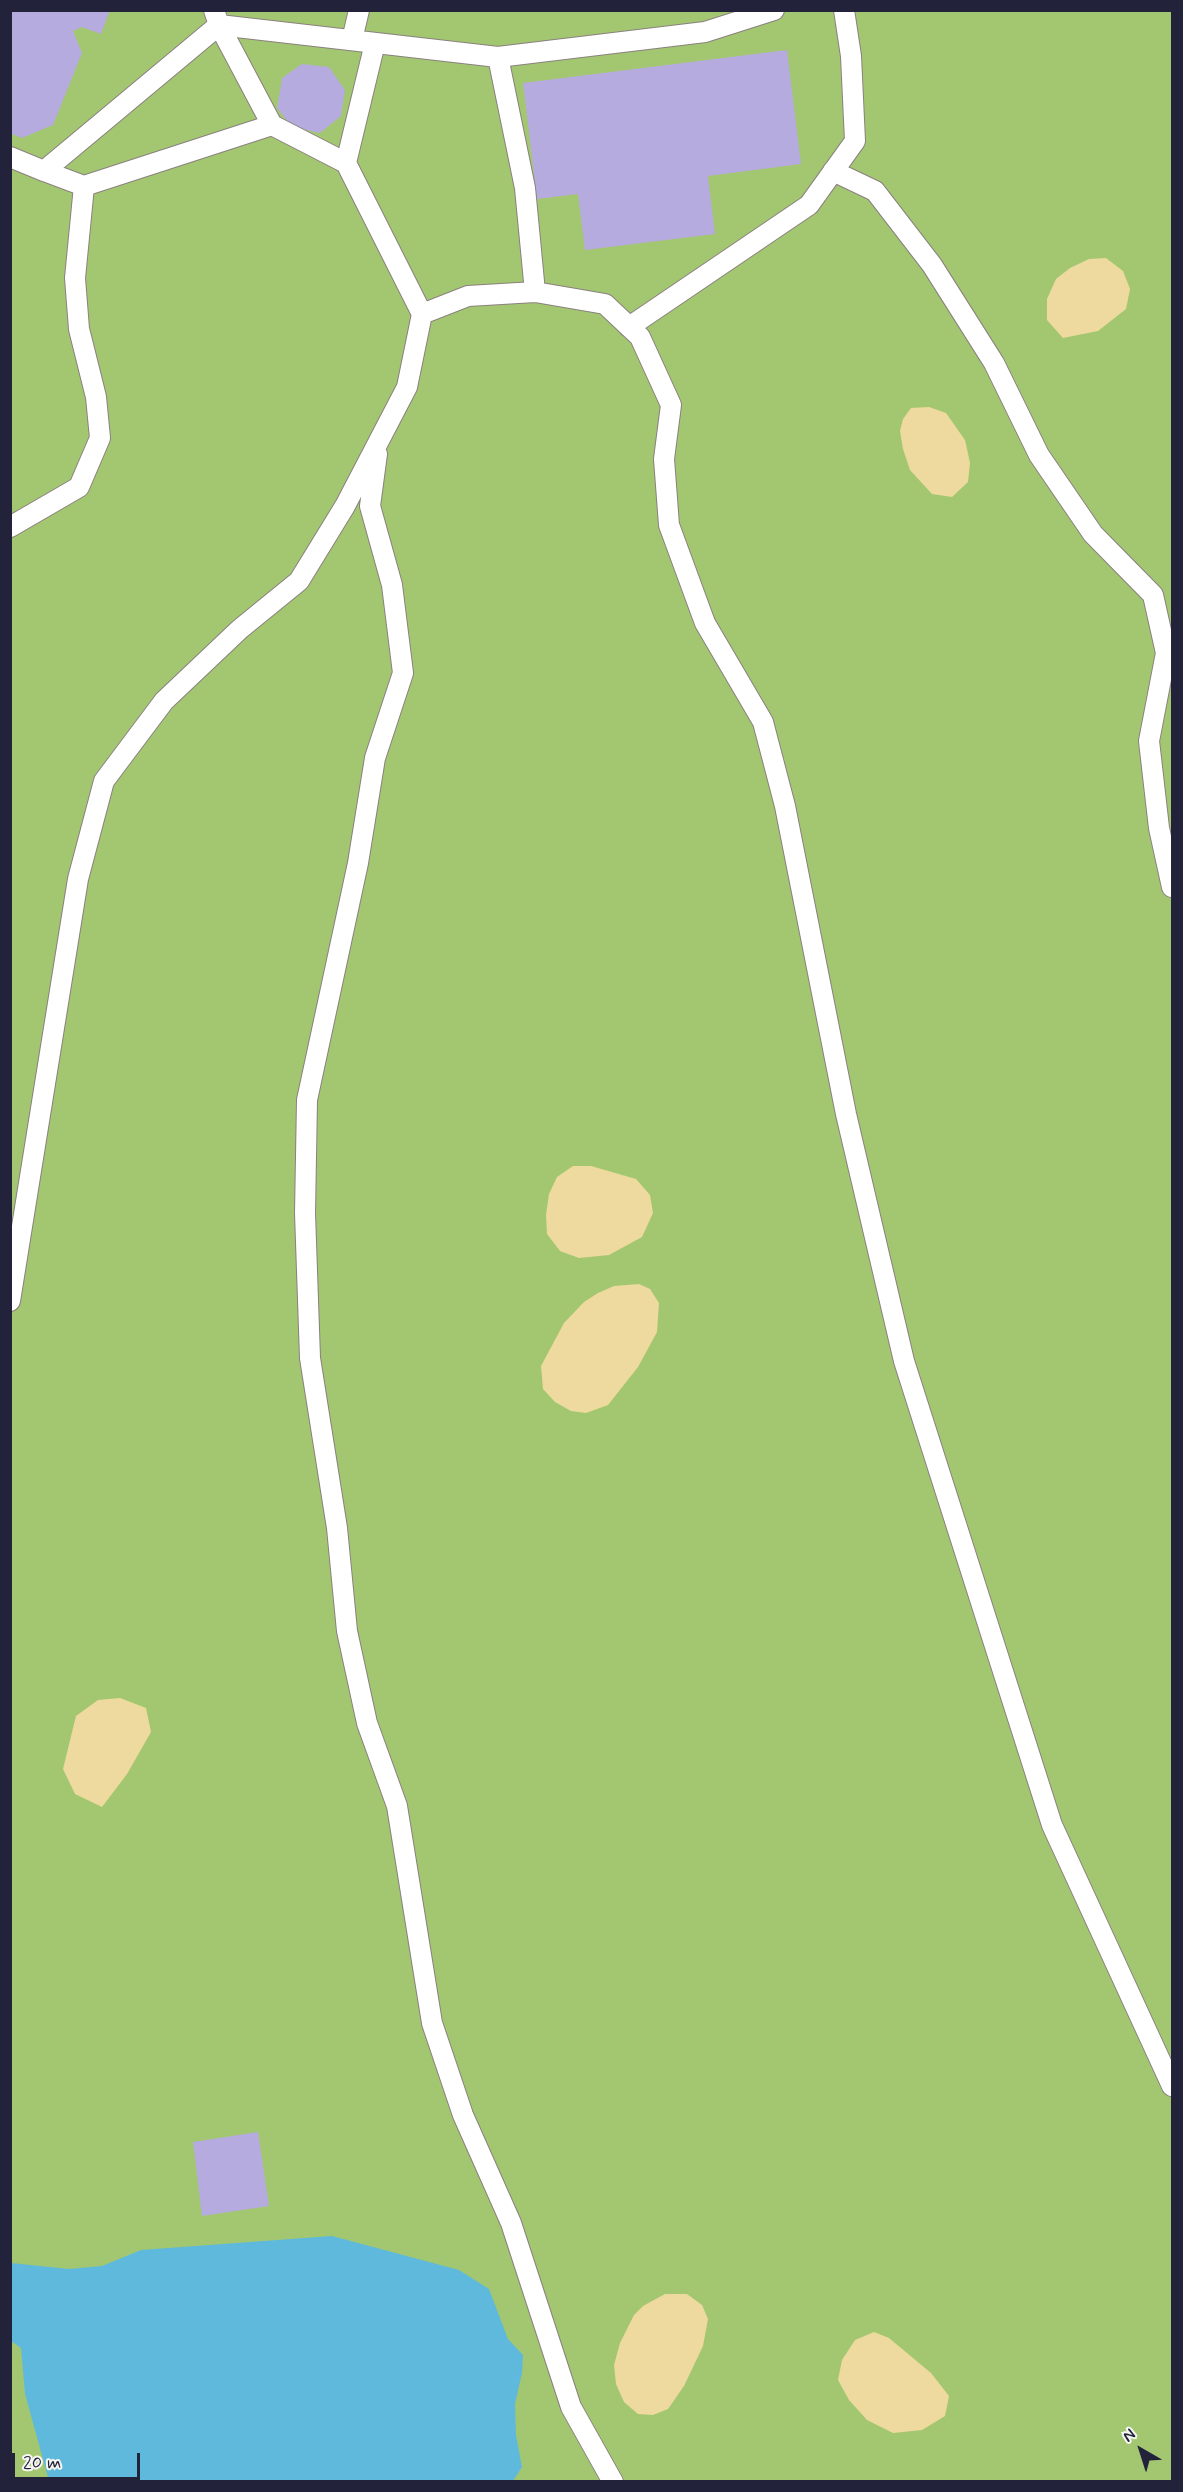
<!DOCTYPE html>
<html>
<head>
<meta charset="utf-8">
<style>
  body { margin:0 }
  #map { position:relative; width:1183px; height:2492px; overflow:hidden; background:#f2dfc3; font-family:Mynerve,sans-serif }
  canvas { display:block }
  .frame { position:absolute; inset:0; border:12px solid #22223b; pointer-events:none }
  .north { position:absolute; left:1111px; top:2420px; width:60px; height:60px; -webkit-text-stroke:4px #f6f6f2; paint-order:stroke; rotate:321deg; font-size:16px; font-weight:700; line-height:24px; text-align:center; color:#22223b }
  .north::after { content:''; display:block; margin:auto; width:21px; height:27px; background:#22223b; clip-path:polygon(50% 0,100% 100%,50% 72%,0 100%) }
  .scale { position:absolute; left:12px; top:2453px; width:128px; height:27px; box-sizing:border-box; border:3px solid #22223b; border-top:0; padding-left:8px; font-size:18px; line-height:21px; white-space:nowrap; color:#22223b; -webkit-text-stroke:4px #f6f6f2; paint-order:stroke }
</style>
</head>
<body>
<div id="map">
<canvas width="1183" height="2492"></canvas>
<div class="frame"></div>
<div class="north">N</div>
<div class="scale">20 m</div>
</div>
<script>
const context = document.querySelector('canvas').getContext('2d');
context.lineJoin = 'round';
function fillPath(path, color) { context.fillStyle = color; context.fill(path, 'evenodd'); }
const shape = rows => new Path2D(rows.map(r => 'M' + r).join(''));
function strokePath(path, color, width, dash) { context.strokeStyle = color; context.lineWidth = width; context.lineCap = dash ? 'butt' : 'round'; context.setLineDash(dash || []); context.stroke(path); }
fillPath(shape([
  [11,11,1172,11,1172,2481,11,2481]
]), '#a3c771');
fillPath(shape([
  [1106,258,1123,271,1130,289,1126,309,1098,331,1063,338,1047,320,1047,299,1056,279,1070,268,1089,259],
  [929,407,946,413,965,440,970,463,968,482,952,497,932,494,910,470,903,449,900,431,903,419,911,408],
  [573,1166,591,1166,636,1179,650,1195,653,1213,642,1237,609,1255,579,1258,560,1251,547,1234,546,1215,549,1194,557,1177],
  [639,1284,650,1289,659,1303,657,1332,638,1367,608,1405,586,1413,571,1411,555,1402,543,1389,541,1366,564,1323,584,1302,598,1293,614,1286],
  [120,1698,146,1708,151,1732,127,1774,102,1807,75,1794,63,1769,76,1716,98,1700],
  [665,2294,687,2294,702,2305,708,2319,703,2346,684,2386,668,2409,653,2415,638,2414,624,2402,616,2384,614,2365,620,2343,634,2315,643,2306],
  [874,2332,889,2338,931,2373,949,2396,945,2416,922,2430,893,2433,867,2420,849,2400,838,2380,842,2360,855,2340]
]), '#eeda9e');
fillPath(shape([
  [332,2236,459,2270,489,2289,508,2339,523,2355,522,2373,515,2404,516,2435,522,2467,513,2481,49,2481,25,2394,21,2348,11,2341,11,2263,69,2269,102,2266,141,2250]
]), '#5fb9dd');
fillPath(shape([
  [10,10,110,10,101,34,82,27,73,31,82,53,53,125,22,138,10,133],
  [787,50,801,164,708,176,715,234,585,250,578,194,537,199,523,83],
  [302,64,329,67,345,90,341,116,320,133,292,127,277,108,282,78],
  [258,2132,269,2206,202,2216,193,2142]
]), '#b5abde');
const service = shape([
  [219,25,498,57,525,188,535,292],
  [352,40,359,10],
  [498,57,705,32,774,10],
  [272,125,346,163,422,314],
  [10,157,44,171,219,25,214,10],
  [346,163,375,43],
  [44,171,84,186,272,125,219,25],
  [833,171,875,191,932,265,994,363,1039,455,1093,534,1153,595,1166,653,1149,741,1159,828,1172,887],
  [629,327,809,205,855,141,851,56,844,10],
  [377,454,370,506,392,585,403,673,375,758,358,863,307,1100,305,1213,310,1358,337,1528,347,1631,367,1723,397,1806,432,2023,463,2115,511,2223,571,2407,613,2482],
  [10,527,79,487,100,438,96,397,79,329,75,278,84,186],
  [10,1301,78,879,104,781,164,701,240,629,299,581,345,506,407,387,422,314,468,296,535,292,605,304,640,337,671,405,664,459,669,525,705,623,763,722,785,806,846,1114,904,1361,1052,1825,1172,2086]
]);
strokePath(service, '#8a807f', 22);
strokePath(service, '#fff', 20);
</script>
</body>
</html>
